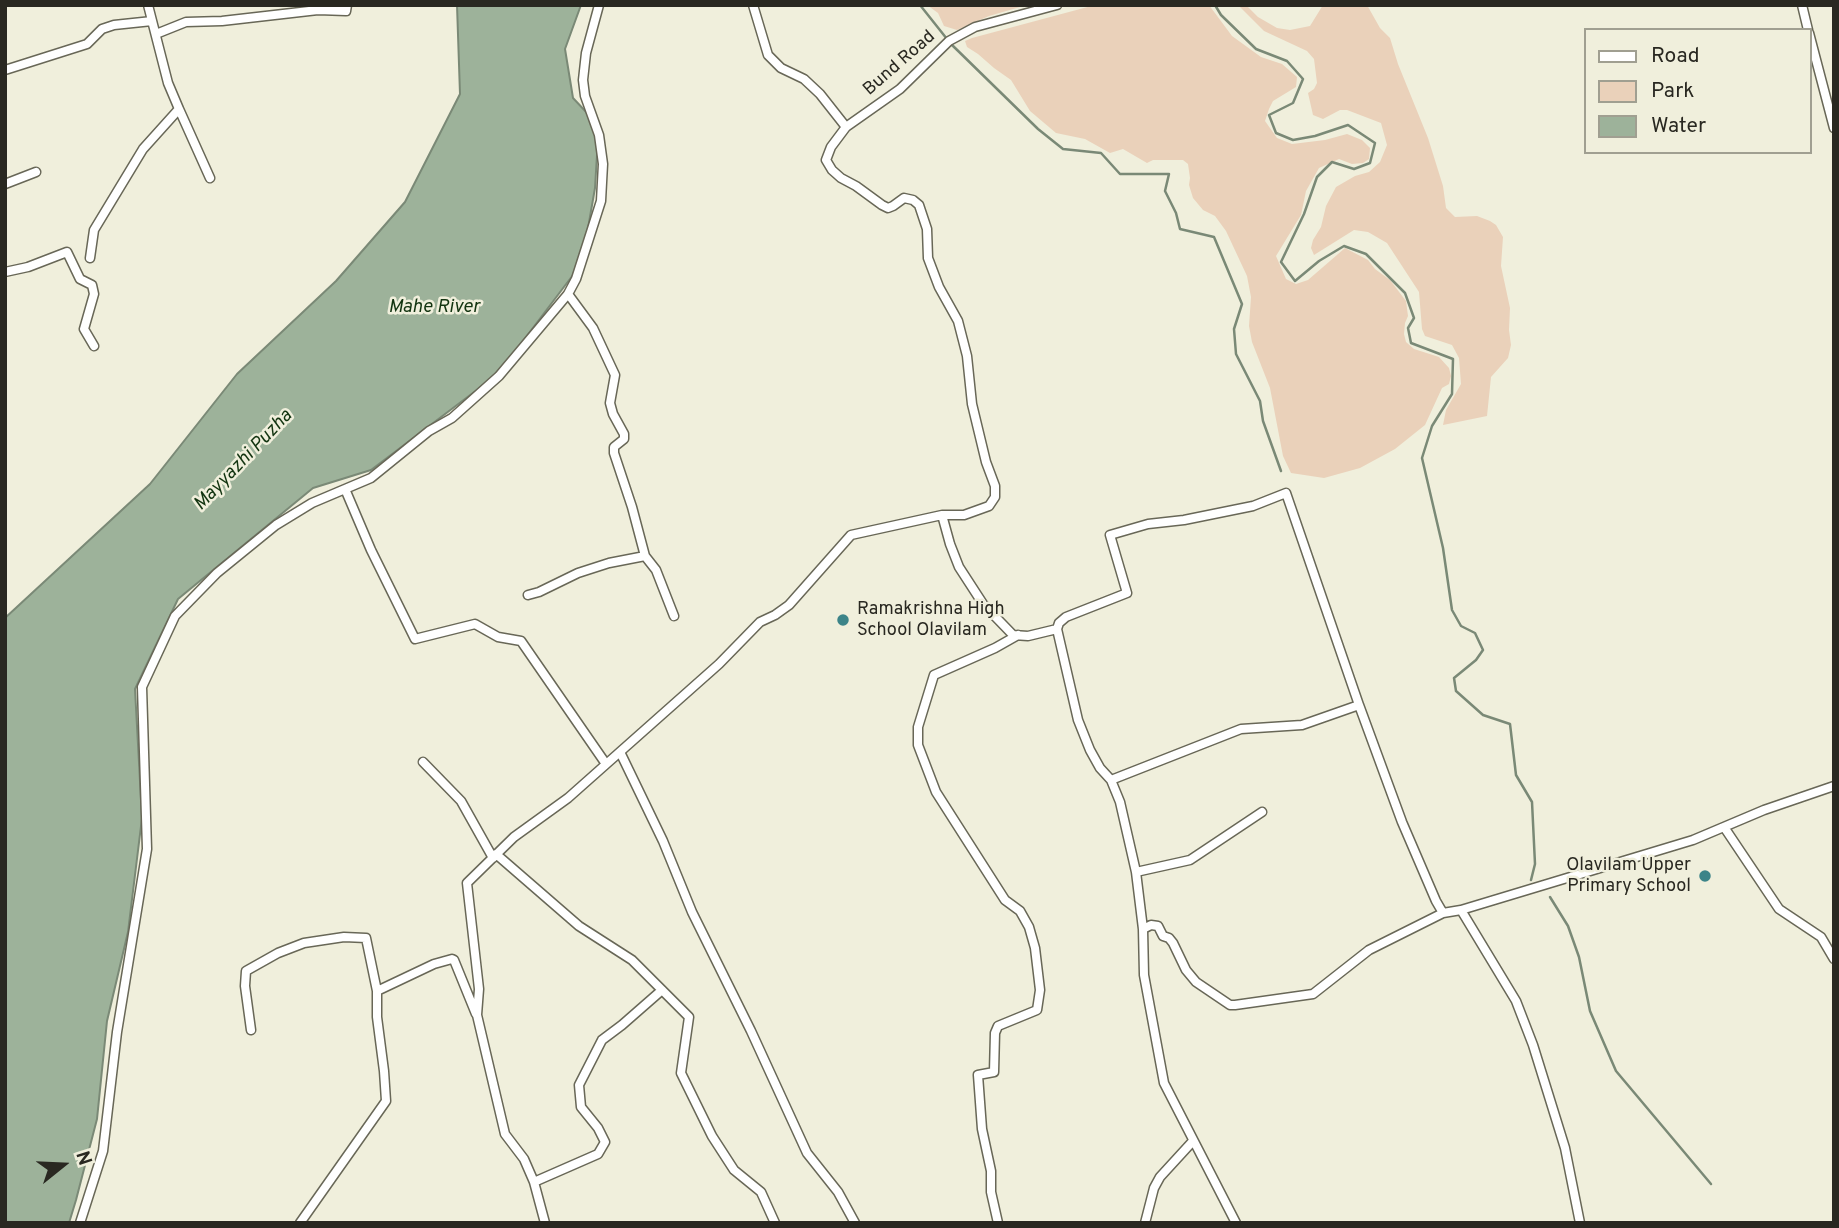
<!DOCTYPE html>
<html>
<head>
<meta charset="utf-8">
<style>
  body { margin:0 }
  #map { position:relative; width:1839px; height:1228px; overflow:hidden; background:#f0efdc; font-family:Overpass,sans-serif }
  canvas { display:block }
  .frame { position:absolute; inset:0; border:7px solid #292821; pointer-events:none }
  .legend { position:absolute; left:1584px; top:28px; width:228px; height:126px; box-sizing:border-box; background:#f0efdc; border:2px solid #a09f91; margin:0; padding:9px 12px; list-style:none; font-size:21px; color:#292821 }
  .legend li { display:flex; align-items:center; gap:14px; height:35px }
  .legend b { width:35px; border:2px solid #a09f91 }
  .north { position:absolute; left:28px; top:1130px; width:70px; height:70px; -webkit-text-stroke:5px #f0efdc; paint-order:stroke; rotate:72deg; font-size:19px; font-weight:700; line-height:28px; text-align:center; color:#292821 }
  .north::after { content:''; display:block; margin:auto; width:24px; height:32px; background:#292821; clip-path:polygon(50% 0,100% 100%,50% 72%,0 100%) }
</style>
</head>
<body>
<div id="map">
<canvas width="1839" height="1228"></canvas>
<div class="frame"></div>
<ul class="legend">
<li><b style="height:9px;background:#fff"></b>Road</li>
<li><b style="height:19px;background:#ead1ba"></b>Park</li>
<li><b style="height:19px;background:#9db29a"></b>Water</li>
</ul>
<div class="north">N</div>
</div>
<script>
const context = document.querySelector('canvas').getContext('2d');
context.lineJoin = 'round';
function fillPath(path, color) { context.fillStyle = color; context.fill(path, 'evenodd'); }
const shape = rows => new Path2D(rows.map(r => 'M' + r).join(''));
function strokePath(path, color, width, dash) { context.strokeStyle = color; context.lineWidth = width; context.lineCap = dash ? 'butt' : 'round'; context.setLineDash(dash || []); context.stroke(path); }
function drawText(font, color, halo, rows, align = 'center') {
  context.font = font + ' Overpass,sans-serif'; context.lineWidth = 5; context.setLineDash([]); context.textBaseline = 'middle'; context.strokeStyle = halo; context.fillStyle = color; for (const [text, x, y, turn = 0] of rows) {
    context.save(); context.translate(x, y); context.rotate((+turn || 0) * Math.PI / 180); context.textAlign = isNaN(turn) ? turn : align; if (halo) context.strokeText(text, 0, 0); context.fillText(text, 0, 0); context.restore();
  }
}
fillPath(shape([
  [927,5,1027,5,989,16,957,30,944,26,938,13],
  [1095,5,1209,5,1232,36,1261,57,1282,64,1297,77,1296,87,1273,101,1269,109,1265,121,1277,138,1292,144,1325,140,1347,134,1362,140,1370,148,1369,159,1363,163,1352,164,1339,159,1319,168,1306,191,1301,215,1276,256,1286,279,1296,284,1308,280,1345,248,1368,260,1375,269,1390,280,1406,301,1408,316,1405,323,1404,334,1406,342,1414,349,1439,357,1449,368,1451,376,1449,384,1442,388,1425,425,1395,449,1360,468,1324,478,1291,473,1283,456,1270,388,1252,342,1249,326,1251,297,1247,276,1226,231,1215,216,1203,210,1193,198,1189,185,1190,178,1188,164,1183,160,1153,160,1147,163,1123,149,1110,153,1085,139,1056,133,1030,111,1011,80,994,68,978,54,967,47,965,41,972,38],
  [1238,5,1246,5,1258,17,1277,28,1290,30,1310,26,1323,5,1367,5,1380,28,1390,38,1398,64,1428,138,1443,186,1446,208,1455,217,1477,216,1490,221,1496,225,1503,237,1501,266,1510,308,1509,330,1511,345,1508,358,1491,377,1487,416,1443,425,1446,410,1461,384,1459,358,1452,345,1425,336,1422,329,1419,292,1387,243,1368,232,1354,230,1314,255,1311,248,1313,240,1321,227,1326,206,1336,187,1355,176,1369,172,1380,162,1387,145,1381,123,1347,110,1340,110,1323,119,1313,115,1308,93,1314,89,1317,83,1314,59,1307,51,1264,31]
]), '#ead1ba');
const water = shape([
  [457,5,581,5,565,49,573,98,588,114,598,139,595,188,587,234,573,275,498,374,371,470,313,488,178,599,135,689,142,818,128,932,107,1021,97,1119,76,1200,69,1223,5,1223,5,618,150,484,237,374,336,281,405,202,460,94,457,5]
]);
fillPath(water, '#9db29a');
strokePath(water, '#7a8976', 2);
strokePath(shape([
  [920,5,947,39],
  [1215,5,1221,15,1256,49,1287,61,1303,79,1293,103,1269,115,1276,133,1293,140,1315,136,1348,125,1375,143,1370,163,1354,169,1332,162,1317,177,1304,214,1281,262,1295,281,1319,261,1344,246,1366,254,1405,293,1414,318,1408,328,1411,343,1453,359,1452,394,1432,426,1422,458,1443,548,1452,610,1461,626,1475,633,1483,650,1476,660,1454,678,1456,691,1483,715,1510,724,1516,775,1532,802,1535,864,1531,880],
  [951,44,1038,129,1063,149,1101,153,1120,174,1169,174,1165,191,1176,213,1180,229,1214,237,1242,304,1234,329,1236,354,1260,401,1263,421,1281,471],
  [1550,897,1568,926,1579,957,1590,1011,1616,1071,1711,1184]
]), '#7a8976', 2.5);
const minor = shape([
  [753,5,768,55,781,68,804,79,820,94,846,127],
  [1057,5,975,27,949,41,900,89,846,127,831,147,826,160,832,170,841,178,856,186,882,205,888,208,893,206,904,198,913,200,919,205,927,229,928,258,939,287,958,321,967,356,972,404,986,462,995,486,995,497,989,506,964,515,942,515,950,544,959,567,983,604,1013,635,1028,636,1057,629,1078,720,1090,750,1100,768,1111,780,1120,802,1136,872,1143,929,1144,975,1164,1083,1236,1223],
  [1802,5,1808,30],
  [1809,33,1834,128],
  [156,34,186,22,222,21,318,10,346,11,347,5],
  [5,70,87,44,102,29,114,25,152,21],
  [179,109,210,178],
  [5,184,36,172],
  [90,258,94,230,143,149,179,109,168,83,148,5],
  [5,272,28,267,67,252,80,279,92,285,94,294,84,329,94,346],
  [568,294,593,328,615,375,610,403,613,414,624,434,624,439,614,447,614,453,632,507,645,556,656,570,674,616],
  [345,489,371,550,415,639,475,624,498,637,521,641,606,764],
  [528,595,539,592,578,573,609,563,645,556],
  [1057,629,1059,623,1066,617,1127,593,1110,535,1148,524,1184,520,1253,506,1286,493,1359,705,1302,725,1241,729,1111,780],
  [1359,705,1402,822,1436,901,1443,913,1461,910,1516,1001,1533,1045,1565,1148,1580,1223],
  [620,752,663,841,692,912,751,1031,807,1153,838,1192,855,1223],
  [423,762,461,801,493,858],
  [1724,827,1779,909,1821,937,1834,959],
  [496,854,579,926,632,960,689,1017,681,1073,712,1136,734,1170,761,1192,775,1223],
  [1136,872,1190,860,1262,812],
  [1461,910,1693,840,1764,810,1834,786],
  [1143,929,1151,925,1158,926,1163,936,1169,938,1173,943,1186,970,1196,982,1230,1005,1235,1005,1313,994,1369,950,1443,913],
  [251,1030,245,986,246,971,278,953,304,943,344,937,366,938,377,991],
  [534,1182,598,1154,605,1142,598,1128,581,1107,579,1085,602,1040,622,1025,662,990],
  [80,1223,103,1151,117,1032,147,849,142,687,175,616,217,573,276,525,312,503,371,478,429,431,452,418,499,376,568,294,576,279,601,201,603,164,599,135,585,96,583,80,586,53,599,5],
  [300,1223,386,1101,384,1071,377,1017,377,991,434,964,452,959,454,960,476,1014],
  [545,1223,534,1182,524,1159,505,1134,477,1015,479,989,467,883,514,837,568,798,719,664,760,622,775,615,789,605,851,535,942,515],
  [998,1223,991,1192,991,1171,982,1129,978,1075,994,1072,995,1033,998,1026,1037,1010,1040,990,1035,948,1029,927,1020,911,1005,900,936,792,918,745,918,727,934,675,995,648,1018,635],
  [1145,1223,1154,1188,1160,1177,1193,1141]
]);
strokePath(minor, '#686757', 11);
strokePath(minor, '#fff', 8);
for (const [x, y, r, color] of [
  [843,620,7,"#3c8488"],
  [1705,876,7,"#3c8488"]
]) { const dot = new Path2D(); dot.arc(x, y, r, 0, 2 * Math.PI); context.fillStyle = color; context.fill(dot); strokePath(dot, '#f0efdc', 2.5); }
drawText('18px', '#292821', '#f0efdc', [
  ["Bund Road",900,64,-41]
]);
drawText('18px', '#292821', '#f0efdc', [
  ["Ramakrishna High",857,610],
  ["School Olavilam",857,631],
  ["Olavilam Upper",1691,866,"right"],
  ["Primary School",1691,887,"right"]
], 'left');
drawText('italic 19px', '#123410', '#f0efdc', [
  ["Mahe River",434,308],
  ["Mayyazhi Puzha",244,461,-46]
]);
</script>
</body>
</html>
